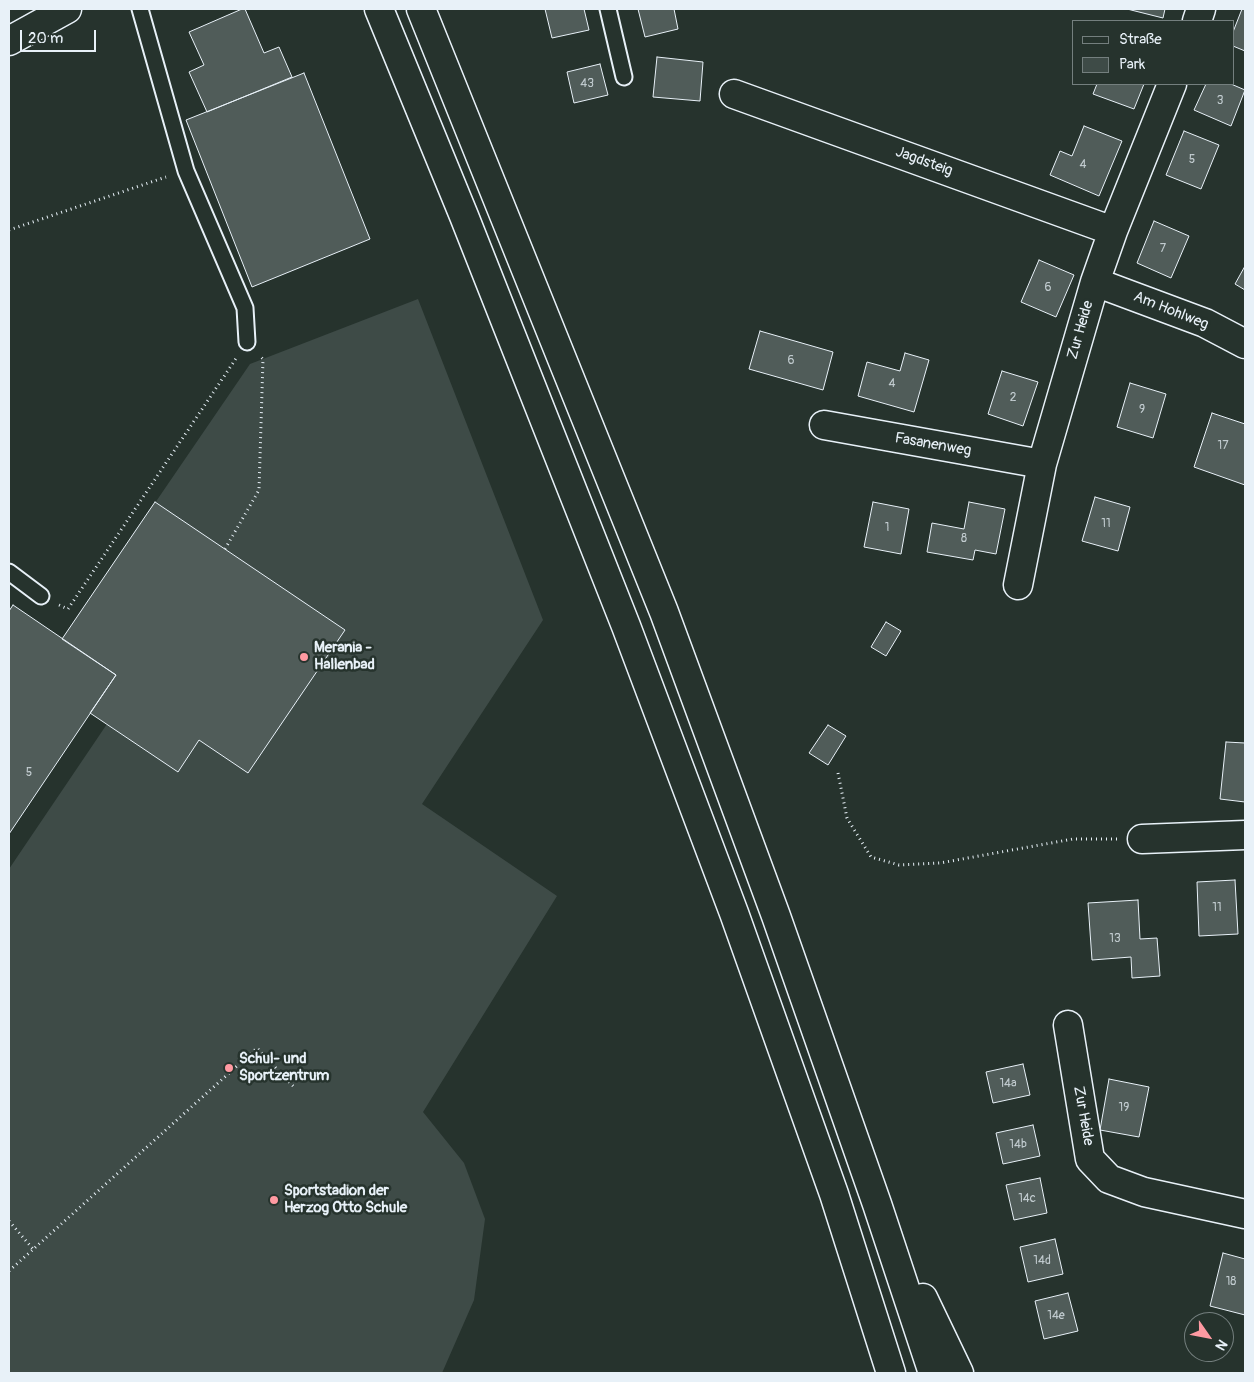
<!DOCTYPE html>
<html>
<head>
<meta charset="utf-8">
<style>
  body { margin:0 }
  #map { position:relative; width:1254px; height:1382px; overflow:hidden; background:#26332d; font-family:Pangolin,sans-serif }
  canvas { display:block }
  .frame { position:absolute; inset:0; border:10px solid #e8f1f8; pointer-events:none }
  .legend { position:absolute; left:1072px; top:20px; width:162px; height:65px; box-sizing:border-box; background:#26332d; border:1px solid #747f7e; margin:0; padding:6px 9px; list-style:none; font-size:15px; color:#e8f1f8 }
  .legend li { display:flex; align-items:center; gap:10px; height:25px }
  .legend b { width:25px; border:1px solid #747f7e }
  .north { position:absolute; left:1184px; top:1312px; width:50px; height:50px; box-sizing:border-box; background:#26332d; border:1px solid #747f7e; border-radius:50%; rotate:123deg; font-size:14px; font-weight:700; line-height:20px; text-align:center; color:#e8f1f8 }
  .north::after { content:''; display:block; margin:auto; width:18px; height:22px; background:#ff9aa2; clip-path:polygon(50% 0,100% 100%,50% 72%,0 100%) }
  .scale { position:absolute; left:20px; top:30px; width:76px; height:22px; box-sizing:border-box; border:2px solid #e8f1f8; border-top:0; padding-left:6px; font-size:15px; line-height:18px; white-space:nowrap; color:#e8f1f8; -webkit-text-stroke:4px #26332d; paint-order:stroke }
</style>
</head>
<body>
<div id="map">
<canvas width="1254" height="1382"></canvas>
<div class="frame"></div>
<ul class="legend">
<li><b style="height:6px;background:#26332d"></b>Straße</li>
<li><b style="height:14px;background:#3e4b47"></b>Park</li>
</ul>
<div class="north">N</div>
<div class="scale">20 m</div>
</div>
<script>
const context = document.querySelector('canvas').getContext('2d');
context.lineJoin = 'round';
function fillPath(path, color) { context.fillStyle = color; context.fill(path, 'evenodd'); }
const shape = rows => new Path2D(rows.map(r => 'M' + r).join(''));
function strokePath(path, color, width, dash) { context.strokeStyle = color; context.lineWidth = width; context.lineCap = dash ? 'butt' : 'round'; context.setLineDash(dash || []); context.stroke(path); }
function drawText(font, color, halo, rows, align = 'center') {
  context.font = font + ' Pangolin,sans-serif'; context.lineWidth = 5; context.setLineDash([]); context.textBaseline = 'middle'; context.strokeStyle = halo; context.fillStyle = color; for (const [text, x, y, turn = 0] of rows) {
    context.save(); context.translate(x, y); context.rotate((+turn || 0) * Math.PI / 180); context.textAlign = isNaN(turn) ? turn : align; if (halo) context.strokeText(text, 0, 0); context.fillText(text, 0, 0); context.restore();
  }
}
fillPath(shape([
  [418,299,543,620,422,804,557,896,423,1112,464,1163,485,1219,474,1300,442,1373,9,1373,9,869,107,724,90,713,62,639,250,364]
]), '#3e4b47');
const building = shape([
  [242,9,245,9,264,53,279,47,292,77,207,112,189,72,204,65,189,32,242,9],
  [545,9,584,9,589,30,552,38,545,9],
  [638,9,674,9,678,29,645,37,638,9],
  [1127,9,1165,9,1163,18,1127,9],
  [1242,9,1245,9,1245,51,1233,46,1233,32,1242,9],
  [657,57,703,62,700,101,653,97,657,57],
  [600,64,608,95,574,103,567,72,600,64],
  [304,73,370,239,252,287,186,120,304,73],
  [1097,84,1144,84,1134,109,1093,94,1097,84],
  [1206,84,1231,84,1245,90,1231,126,1194,110,1206,84],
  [1084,126,1122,141,1099,196,1050,175,1060,151,1072,156,1084,126],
  [1184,131,1219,145,1201,189,1166,175,1184,131],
  [1154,221,1189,236,1171,278,1137,263,1154,221],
  [1039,260,1074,275,1056,317,1021,302,1039,260],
  [1245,266,1245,290,1235,284,1245,266],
  [760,331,833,352,823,390,749,369,760,331],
  [905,353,929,360,914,412,858,396,867,362,900,371,905,353],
  [1002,371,1038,382,1023,426,988,414,1002,371],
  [1130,383,1166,394,1153,438,1117,427,1130,383],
  [1212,413,1245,424,1245,485,1194,467,1212,413],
  [1095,497,1130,507,1118,551,1082,541,1095,497],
  [155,502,345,630,248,773,199,740,178,772,90,713,116,675,62,639,155,502],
  [873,502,909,509,901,554,864,547,873,502],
  [969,502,1005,509,996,554,975,550,973,560,927,552,932,523,964,529,969,502],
  [13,605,116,675,9,834,9,611,13,605],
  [886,622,901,631,886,656,871,647,886,622],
  [828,725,846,736,828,765,809,753,828,725],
  [1226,742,1245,743,1245,802,1220,799,1226,742],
  [1235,880,1238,934,1199,936,1197,882,1235,880],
  [1138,900,1140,939,1157,938,1160,976,1132,978,1131,957,1092,960,1088,903,1138,900],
  [1023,1064,1030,1095,993,1103,986,1072,1023,1064],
  [1109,1079,1149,1087,1139,1137,1100,1130,1109,1079],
  [1033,1125,1040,1156,1003,1164,996,1133,1033,1125],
  [1040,1178,1047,1213,1014,1220,1006,1185,1040,1178],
  [1055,1239,1063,1274,1028,1282,1020,1247,1055,1239],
  [1223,1253,1245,1259,1245,1315,1210,1306,1223,1253],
  [1068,1293,1078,1331,1044,1339,1035,1301,1068,1293]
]);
fillPath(building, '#505c59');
strokePath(building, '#e8f1f8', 1);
const service = shape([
  [140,9,186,171,245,308,247,342],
  [608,9,624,77],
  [9,572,41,596]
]);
const minor = shape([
  [1197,21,1201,9],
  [9,41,67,9],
  [734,94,1113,231],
  [1095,282,1205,323,1245,344],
  [824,425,1042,464],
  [1018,585,1042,464,1095,282,1113,231,1172,84],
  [1142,839,1245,835],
  [1068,1025,1090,1159,1109,1179,1144,1192,1245,1214]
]);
const trunk = shape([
  [379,9,464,216,626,626,734,913,834,1194,891,1373],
  [421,9,664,612,776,916,877,1204,933,1373],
  [923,1298,959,1373]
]);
strokePath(service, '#e8f1f8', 19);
strokePath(minor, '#e8f1f8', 31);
strokePath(trunk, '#e8f1f8', 31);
strokePath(shape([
  [9,230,166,177],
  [225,549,259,490,263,359,261,357],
  [59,605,68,609,237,357],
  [838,773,847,818,871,857,899,865,940,863,1073,839,1117,839],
  [9,1221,33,1249],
  [9,1271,257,1048,294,1087]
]), '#e8f1f8', 3, [1, 4]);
strokePath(service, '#26332d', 15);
strokePath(minor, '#26332d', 28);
strokePath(trunk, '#26332d', 28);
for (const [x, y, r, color] of [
  [304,657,5,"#ff9aa2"],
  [229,1068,5,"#ff9aa2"],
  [274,1200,5,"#ff9aa2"]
]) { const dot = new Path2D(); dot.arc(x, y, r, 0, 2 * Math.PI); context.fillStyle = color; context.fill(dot); strokePath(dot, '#26332d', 2); }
drawText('12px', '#c2ccd0', null, [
  ["43",587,84],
  ["3",1220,101],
  ["5",1192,160],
  ["4",1083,165],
  ["7",1163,249],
  ["6",1048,288],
  ["6",791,361],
  ["4",892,384],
  ["2",1013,398],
  ["9",1142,410],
  ["17",1223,446],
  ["11",1106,524],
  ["1",887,528],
  ["8",964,539],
  ["5",29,773],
  ["11",1217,908],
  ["13",1115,939],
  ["14a",1008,1084],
  ["19",1124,1108],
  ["14b",1018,1145],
  ["14c",1027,1199],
  ["14d",1042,1261],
  ["18",1231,1282],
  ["14e",1056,1316]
]);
drawText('15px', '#e8f1f8', '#26332d', [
  ["Jagdsteig",924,162,20],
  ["Am Hohlweg",1171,311,22],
  ["Zur Heide",1081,330,-74],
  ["Fasanenweg",933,445,10],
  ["Zur Heide",1083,1116,80]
]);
drawText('bold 15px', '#e8f1f8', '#26332d', [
  ["Merania -",314,648],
  ["Hallenbad",314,665],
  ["Schul- und",239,1059],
  ["Sportzentrum",239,1076],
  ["Sportstadion der",284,1191],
  ["Herzog Otto Schule",284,1208]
], 'left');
</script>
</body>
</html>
